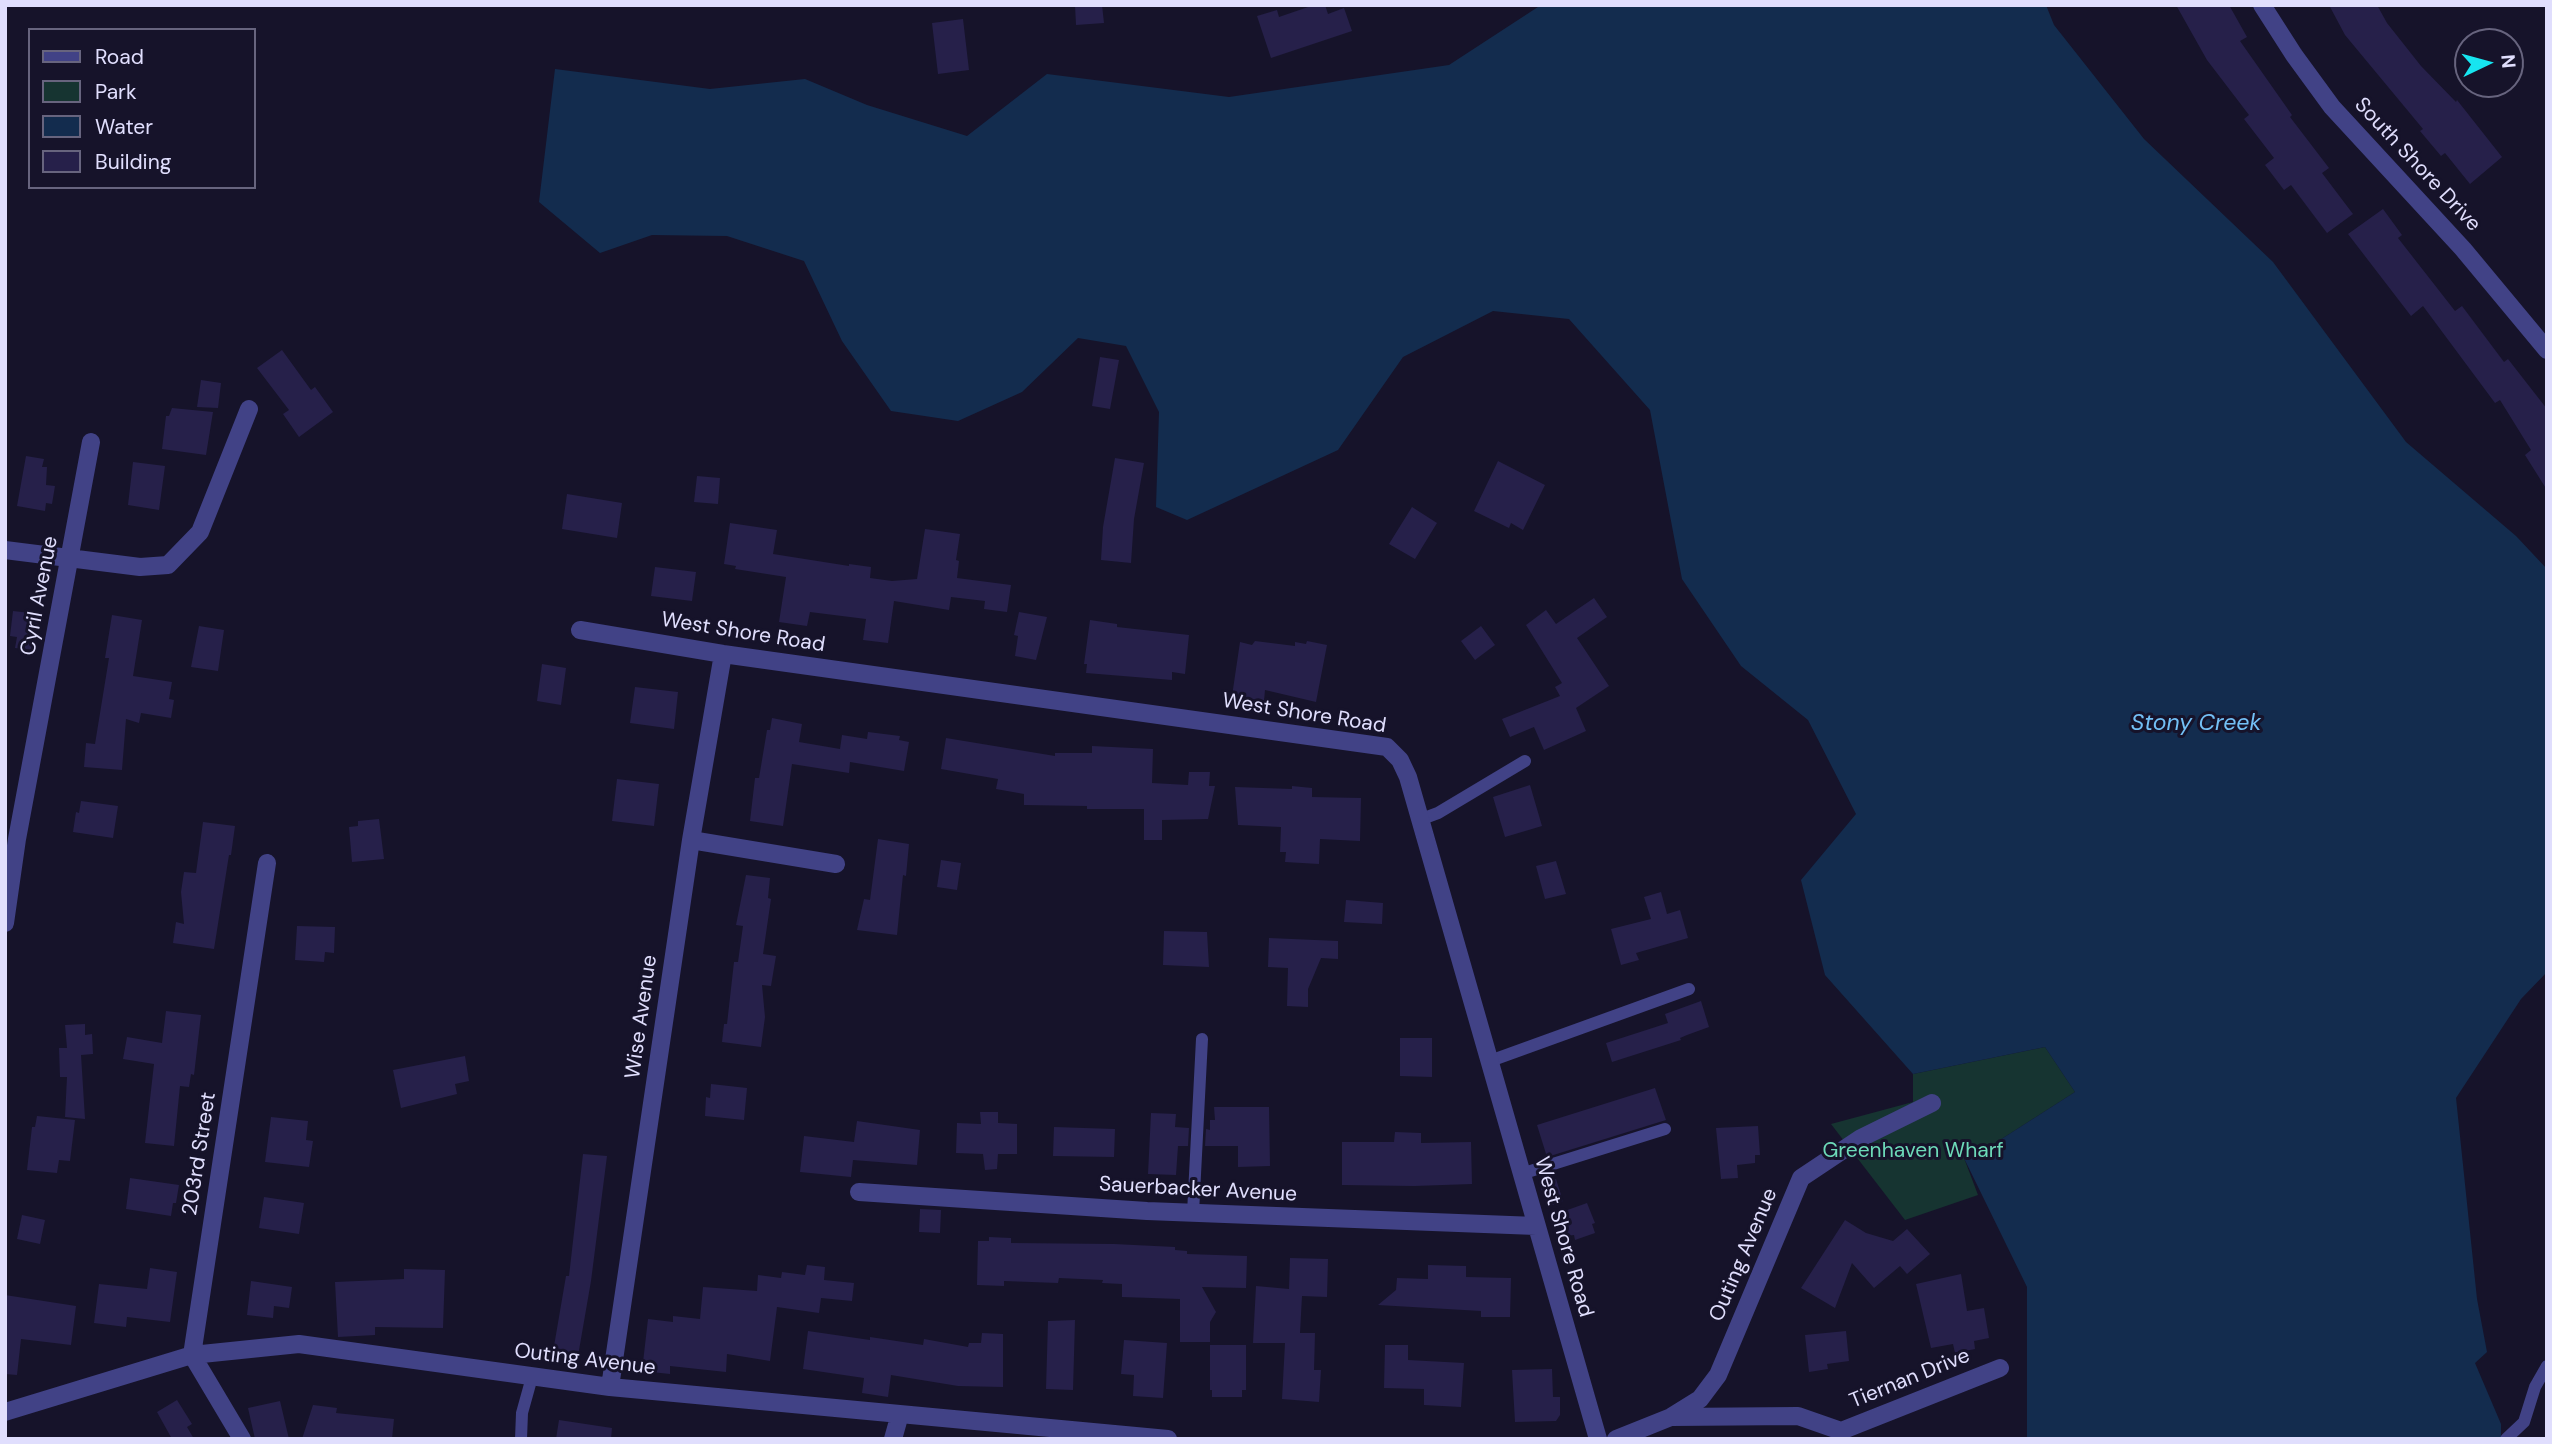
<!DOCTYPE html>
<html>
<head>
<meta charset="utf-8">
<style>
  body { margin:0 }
  #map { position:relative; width:2552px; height:1444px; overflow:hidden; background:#16132a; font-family:"DM Sans",sans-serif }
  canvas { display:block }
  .frame { position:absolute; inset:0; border:7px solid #e0defd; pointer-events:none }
  .legend { position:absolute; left:28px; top:28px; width:228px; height:161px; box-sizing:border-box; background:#16132a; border:2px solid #67647e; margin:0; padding:9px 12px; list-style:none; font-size:21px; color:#e0defd }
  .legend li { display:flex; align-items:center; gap:14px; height:35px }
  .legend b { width:35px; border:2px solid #67647e }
  .north { position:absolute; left:2454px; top:28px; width:70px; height:70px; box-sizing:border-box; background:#16132a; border:2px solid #67647e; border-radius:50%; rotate:85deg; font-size:19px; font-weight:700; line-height:28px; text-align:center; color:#e0defd }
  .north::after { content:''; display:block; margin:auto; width:24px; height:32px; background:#17e5f0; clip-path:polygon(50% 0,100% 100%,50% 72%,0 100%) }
</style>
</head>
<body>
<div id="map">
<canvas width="2552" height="1444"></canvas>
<div class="frame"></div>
<ul class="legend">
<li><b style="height:9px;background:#414286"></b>Road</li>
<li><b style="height:19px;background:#163431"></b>Park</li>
<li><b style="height:19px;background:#132c4e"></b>Water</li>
<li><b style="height:19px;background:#26204a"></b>Building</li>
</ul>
<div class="north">N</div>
</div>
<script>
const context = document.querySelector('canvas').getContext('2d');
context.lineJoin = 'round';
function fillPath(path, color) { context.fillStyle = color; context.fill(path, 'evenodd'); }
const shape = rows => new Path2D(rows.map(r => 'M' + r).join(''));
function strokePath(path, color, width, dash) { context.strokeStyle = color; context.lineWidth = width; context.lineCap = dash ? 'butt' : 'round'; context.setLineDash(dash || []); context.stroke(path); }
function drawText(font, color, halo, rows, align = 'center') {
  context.font = font + ' "DM Sans",sans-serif'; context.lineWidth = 6; context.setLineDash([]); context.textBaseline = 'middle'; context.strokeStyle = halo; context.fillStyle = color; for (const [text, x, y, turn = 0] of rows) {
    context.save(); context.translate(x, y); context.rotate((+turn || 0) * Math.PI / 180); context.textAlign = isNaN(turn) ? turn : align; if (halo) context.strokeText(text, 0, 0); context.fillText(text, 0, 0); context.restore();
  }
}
fillPath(shape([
  [2045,1047,2075,1092,1989,1147,1961,1150,1978,1195,1905,1220,1831,1124,1913,1102,1913,1074]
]), '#163431');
fillPath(shape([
  [1541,5,2046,5,2054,25,2144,139,2273,262,2406,442,2516,536,2547,569,2547,972,2521,999,2456,1098,2477,1299,2487,1352,2475,1363,2501,1424,2501,1439,2027,1439,2027,1287,1960,1150,1989,1147,2075,1092,2045,1047,1913,1074,1825,975,1801,880,1856,814,1808,720,1741,666,1682,579,1650,410,1569,319,1493,311,1403,357,1338,450,1187,520,1156,507,1159,412,1126,346,1078,338,1022,392,958,421,891,411,842,341,804,261,727,236,652,235,600,253,539,202,555,69,710,89,805,79,867,105,967,136,1047,74,1229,97,1449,65]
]), '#132c4e');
fillPath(shape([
  [1075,5,1102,5,1104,23,1076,25],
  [1314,5,1325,5,1328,14,1344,8,1352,31,1271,58,1257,16,1277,10,1279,17],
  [2176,5,2229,5,2247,37,2240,41,2292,115,2290,117,2329,168,2322,173,2353,214,2327,233,2291,185,2284,190,2265,165,2274,158,2244,119,2249,115,2207,60],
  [2329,5,2377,5,2387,23,2421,66,2456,102,2457,100,2502,157,2470,184,2445,153,2441,156,2420,131,2423,129,2345,35],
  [963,19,969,70,938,74,932,23],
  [2383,209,2402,235,2398,238,2455,311,2462,306,2504,362,2508,359,2547,409,2547,490,2525,455,2531,450,2500,400,2495,403,2423,306,2411,316,2348,234],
  [282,350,311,390,315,387,333,412,299,437,283,414,289,410,257,368],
  [1100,357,1119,360,1110,409,1092,406],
  [201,380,221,383,218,408,197,407],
  [172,408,213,412,206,455,162,449,166,416,169,416],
  [26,456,44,459,42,467,47,467,46,485,55,486,52,504,46,503,45,511,17,506],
  [1115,458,1144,463,1134,519,1131,563,1101,560,1103,527],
  [1498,461,1545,485,1523,530,1511,523,1509,528,1474,511],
  [133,462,165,466,159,510,128,505],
  [697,476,720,478,718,504,694,502],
  [567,494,622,503,617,538,562,529],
  [1412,507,1437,523,1415,559,1389,544],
  [730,523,777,530,773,554,849,566,849,564,871,567,870,578,892,581,917,579,925,529,960,534,956,560,959,561,957,578,1011,585,1007,612,984,609,985,601,951,597,949,610,894,601,888,643,863,640,866,619,810,612,807,626,779,622,786,577,735,569,736,566,724,564],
  [655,567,696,572,692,601,651,596],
  [1594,598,1607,617,1577,638,1609,686,1576,708,1586,731,1544,750,1534,727,1510,737,1502,719,1560,696,1555,687,1562,683,1526,625,1546,610,1556,624],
  [13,611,39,614,34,650,15,648,17,637,10,636],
  [1019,612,1047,617,1036,660,1015,656,1018,636,1014,635],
  [112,615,142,620,133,676,172,682,169,699,174,700,171,718,141,713,139,723,126,719,122,770,84,767,86,743,95,744,109,658,105,658],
  [1090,620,1117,624,1117,627,1189,635,1185,674,1172,672,1172,680,1086,673,1087,664,1084,664],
  [199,626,224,630,218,671,191,667],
  [1481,626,1495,645,1475,660,1461,641],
  [1255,641,1295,646,1295,642,1306,644,1307,641,1327,645,1316,702,1265,690,1264,701,1232,696,1240,642,1252,645],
  [542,664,566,668,561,705,537,701],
  [635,687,678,692,674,729,630,723],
  [772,718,802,724,799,742,840,749,842,735,867,739,868,732,900,736,899,740,909,742,904,771,850,762,849,773,792,764,783,826,750,821,755,778,759,778,767,730,770,730],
  [946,738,1055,756,1055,753,1092,753,1092,746,1153,749,1152,783,1188,785,1189,772,1210,772,1209,786,1215,786,1208,819,1162,820,1162,840,1144,840,1144,809,1087,809,1087,806,1024,805,1024,794,996,789,998,779,941,769],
  [617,779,659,784,654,826,612,821],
  [1530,785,1542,826,1505,837,1493,797],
  [1292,786,1312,788,1312,797,1361,798,1360,841,1320,839,1319,864,1285,862,1286,852,1280,852,1281,827,1238,825,1235,787,1292,789],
  [81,801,118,806,113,838,73,832,76,812,79,813],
  [379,819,384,859,352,862,349,827,358,826,358,821],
  [203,822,235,826,231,855,229,855,214,949,173,943,176,922,184,924,181,892,184,872,196,873],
  [878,839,909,844,906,876,903,875,897,935,857,930,864,899,870,900],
  [941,860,961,863,957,890,937,887],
  [1556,861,1566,894,1545,899,1536,866],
  [746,875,770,878,768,898,771,899,763,954,776,956,771,986,762,985,765,1017,761,1047,722,1042,724,1024,727,1024,734,962,738,962,743,926,736,925],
  [1661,892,1667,914,1680,910,1688,938,1636,953,1639,960,1621,965,1611,929,1651,919,1644,897],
  [1346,900,1383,903,1382,924,1344,922],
  [297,926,335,927,334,953,325,952,324,962,295,960],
  [1164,931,1207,932,1209,967,1163,965],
  [1269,938,1338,941,1338,959,1321,958,1308,989,1308,1007,1287,1006,1288,968,1268,967],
  [1701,1001,1709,1027,1687,1035,1680,1038,1681,1040,1612,1062,1606,1043,1668,1023,1665,1014],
  [166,1011,201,1015,194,1075,191,1074,189,1087,180,1086,174,1146,145,1143,154,1064,123,1059,127,1037,162,1043],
  [85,1024,85,1035,92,1034,93,1054,81,1055,85,1119,65,1117,67,1077,60,1077,59,1048,67,1048,65,1025],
  [1400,1038,1432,1038,1432,1077,1400,1076],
  [465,1056,469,1081,455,1084,457,1094,401,1108,393,1070],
  [711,1084,747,1088,744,1120,705,1116,706,1097,710,1098],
  [1655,1088,1666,1120,1547,1157,1537,1125],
  [1214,1107,1269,1107,1270,1166,1238,1167,1238,1146,1205,1146,1206,1129,1210,1130,1210,1120,1215,1120],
  [980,1112,998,1112,998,1123,1017,1124,1017,1154,998,1154,997,1169,985,1170,983,1154,956,1153,957,1123,981,1124],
  [1151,1113,1176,1114,1175,1127,1189,1128,1188,1146,1178,1146,1176,1175,1148,1174],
  [37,1116,75,1120,70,1161,59,1160,57,1173,27,1170,32,1127,35,1127],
  [271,1117,308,1121,306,1140,313,1141,309,1167,265,1162],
  [857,1121,920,1130,917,1165,853,1160,851,1177,800,1172,804,1136,854,1142],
  [1758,1126,1760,1155,1755,1155,1755,1163,1737,1165,1738,1178,1721,1179,1716,1128],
  [1054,1127,1115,1129,1114,1157,1053,1156],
  [1395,1132,1421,1133,1421,1143,1471,1142,1472,1184,1414,1186,1342,1185,1342,1142,1394,1142],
  [583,1154,607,1156,591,1281,578,1356,553,1352,566,1276,569,1276],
  [130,1178,179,1185,176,1203,173,1203,171,1216,126,1209],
  [1556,1179,1563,1201,1547,1207,1540,1185],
  [264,1197,304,1203,299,1234,259,1228],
  [1587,1203,1595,1223,1592,1224,1595,1233,1575,1240,1574,1235,1566,1236,1559,1213],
  [920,1209,941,1210,940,1233,919,1232],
  [22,1215,45,1220,40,1244,17,1239],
  [1845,1220,1866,1233,1893,1241,1907,1229,1930,1254,1907,1274,1900,1266,1874,1288,1852,1263,1835,1308,1801,1288],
  [989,1237,1011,1238,1011,1243,1114,1244,1175,1247,1175,1250,1187,1251,1187,1254,1247,1256,1246,1288,1202,1287,1216,1312,1210,1322,1210,1342,1180,1342,1180,1299,1122,1297,1122,1284,1102,1283,1103,1280,1059,1278,1058,1283,1004,1281,1004,1286,977,1285,978,1241,989,1241],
  [1290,1258,1328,1259,1327,1297,1302,1296,1300,1333,1315,1333,1314,1370,1321,1370,1319,1402,1282,1399,1285,1343,1253,1343,1256,1286,1289,1289],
  [807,1265,825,1267,824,1280,854,1283,852,1301,821,1298,819,1313,777,1307,770,1361,727,1354,726,1372,670,1366,670,1374,642,1371,648,1319,673,1322,673,1316,700,1319,703,1287,757,1291,758,1275,781,1278,782,1272,805,1275],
  [1428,1265,1466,1266,1466,1277,1511,1278,1510,1317,1481,1317,1481,1311,1378,1305,1396,1290,1397,1278,1428,1279],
  [150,1268,177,1272,170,1322,127,1317,126,1327,94,1323,99,1284,147,1289],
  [404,1269,445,1270,443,1328,375,1327,375,1335,338,1337,335,1282,404,1279],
  [1961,1274,1967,1311,1984,1308,1989,1338,1974,1341,1975,1349,1955,1353,1953,1344,1931,1348,1916,1284],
  [251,1281,292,1287,289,1308,274,1306,273,1318,247,1315],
  [5,1295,76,1306,71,1345,21,1339,17,1375,5,1374],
  [1075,1320,1073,1390,1046,1389,1048,1321],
  [808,1331,870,1340,870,1337,923,1345,924,1339,968,1347,969,1343,981,1343,982,1333,1003,1334,1003,1387,958,1386,891,1375,888,1397,862,1393,864,1378,803,1369],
  [1846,1331,1849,1361,1827,1364,1828,1369,1809,1372,1805,1335],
  [1124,1340,1167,1343,1163,1398,1133,1396,1134,1375,1121,1374],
  [1210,1345,1246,1345,1246,1390,1242,1390,1242,1397,1212,1397,1212,1390,1210,1390],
  [1385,1345,1408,1345,1408,1360,1464,1363,1461,1407,1424,1405,1424,1389,1384,1388],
  [1552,1369,1553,1397,1560,1397,1560,1415,1556,1421,1515,1422,1512,1370],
  [177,1400,192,1424,187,1427,194,1439,172,1439,157,1412],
  [280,1401,289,1439,255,1439,248,1408],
  [313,1405,337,1408,336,1413,394,1419,392,1439,302,1439],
  [559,1420,612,1428,611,1439,556,1439]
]), '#26204a');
strokePath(shape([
  [1419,820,1438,813,1525,761],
  [1490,1061,1689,989],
  [1521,1174,1665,1129],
  [1193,1213,1202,1039],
  [521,1439,522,1413,532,1377],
  [2506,1439,2524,1422,2535,1387,2547,1366]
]), '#414286', 12);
strokePath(shape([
  [2262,5,2294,55,2332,107,2463,249,2547,350],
  [5,550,140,567,168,565,200,532,249,409],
  [580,630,723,654,1387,747,1400,760,1408,777,1598,1439],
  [691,840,836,864],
  [5,923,17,839,91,442],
  [859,1192,1147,1211,1536,1226],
  [610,1387,691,840,723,654],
  [5,1412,192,1355,299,1344,610,1387,1168,1439],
  [1671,1417,1798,1416,1841,1431,2000,1368],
  [242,1439,192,1355,267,863],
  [893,1439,900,1414],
  [1616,1439,1671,1417,1700,1399,1718,1375,1801,1178,1861,1138,1932,1103]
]), '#414286', 18);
drawText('21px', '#e0defd', '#16132a', [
  ["South Shore Drive",2417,165,47],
  ["Cyril Avenue",40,596,-79],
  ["West Shore Road",743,633,9],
  ["West Shore Road",1304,714,9],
  ["Wise Avenue",642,1017,-82],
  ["203rd Street",200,1154,-81],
  ["Sauerbacker Avenue",1198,1190,3],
  ["West Shore Road",1563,1237,74],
  ["Outing Avenue",1744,1255,-67],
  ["Outing Avenue",585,1360,7],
  ["Tiernan Drive",1910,1379,-22]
]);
drawText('21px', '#6ddab9', '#16132a', [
  ["Greenhaven Wharf",1913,1151]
]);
drawText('italic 23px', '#73c0f6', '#16132a', [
  ["Stony Creek",2196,724]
]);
</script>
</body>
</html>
